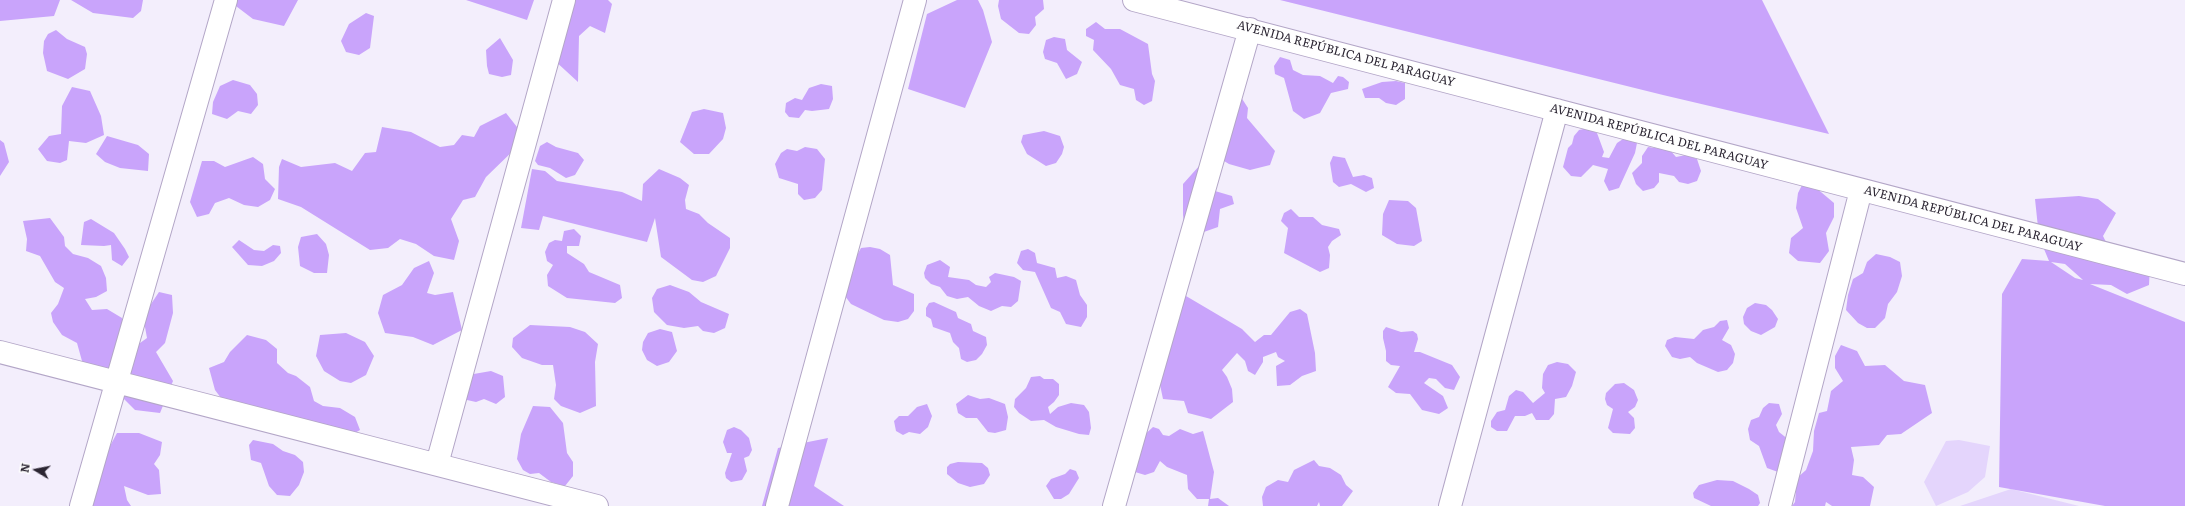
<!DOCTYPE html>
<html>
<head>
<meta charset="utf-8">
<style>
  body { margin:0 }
  #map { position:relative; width:2185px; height:506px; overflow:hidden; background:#f3eefc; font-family:Literata,serif }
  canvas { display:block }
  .north { position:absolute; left:16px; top:450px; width:40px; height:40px; -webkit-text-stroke:3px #fefefe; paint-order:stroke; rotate:280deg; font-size:11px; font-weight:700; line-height:16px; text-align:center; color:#2b2532 }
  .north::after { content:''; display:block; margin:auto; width:14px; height:18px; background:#2b2532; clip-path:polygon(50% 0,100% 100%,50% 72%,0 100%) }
</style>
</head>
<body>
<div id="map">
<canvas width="2185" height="506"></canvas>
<div class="north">N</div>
</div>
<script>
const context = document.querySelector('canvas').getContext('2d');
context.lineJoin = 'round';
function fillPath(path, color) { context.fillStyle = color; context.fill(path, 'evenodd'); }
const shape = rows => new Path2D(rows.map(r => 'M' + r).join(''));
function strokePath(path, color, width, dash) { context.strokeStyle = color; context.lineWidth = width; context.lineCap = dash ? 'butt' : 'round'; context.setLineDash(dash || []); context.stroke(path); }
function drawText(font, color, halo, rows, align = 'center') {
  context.font = font + ' Literata,serif'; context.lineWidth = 3.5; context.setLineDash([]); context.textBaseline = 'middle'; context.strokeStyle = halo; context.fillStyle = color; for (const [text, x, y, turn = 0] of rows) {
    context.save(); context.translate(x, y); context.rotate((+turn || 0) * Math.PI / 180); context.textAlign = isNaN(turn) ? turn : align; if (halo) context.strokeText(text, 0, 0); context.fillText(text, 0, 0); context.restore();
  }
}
fillPath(shape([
  [1959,440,1990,446,1985,477,1968,492,1936,506,1924,482,1946,441],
  [2011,489,2079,506,1960,506]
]), '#e4d5fc');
fillPath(shape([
  [0,0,60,0,54,16,0,21],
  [71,0,143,0,141,11,133,18,93,13],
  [228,0,298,0,284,26,253,19],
  [466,0,534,0,527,20],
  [553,0,608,0,612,4,605,33,590,26,579,36,578,82,541,48],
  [957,0,978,0,983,10,992,42,965,108,908,89,927,14],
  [999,0,1043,0,1044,9,1035,17,1036,25,1029,34,1019,33,1001,19,998,6],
  [1280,0,1762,0,1829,134,1663,95],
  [366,13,374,16,370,48,359,55,346,52,341,41,349,24],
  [1096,22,1105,29,1120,29,1148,44,1152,74,1155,81,1152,101,1144,105,1136,100,1134,89,1120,85,1111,69,1093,50,1094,40,1086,36,1086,29],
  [56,30,67,39,85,47,87,54,85,69,68,79,47,71,43,53,44,41,48,34],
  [1054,37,1065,39,1067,50,1082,62,1077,74,1066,79,1057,63,1045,59,1043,52,1046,40],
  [500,38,513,60,511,75,502,77,489,74,487,66,486,50],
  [1280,57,1290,60,1293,70,1303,75,1320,76,1333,83,1338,76,1343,77,1349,82,1348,89,1331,93,1320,113,1304,119,1293,111,1284,78,1275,74,1274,66],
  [233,80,250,85,257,94,258,105,251,114,238,111,227,119,212,114,213,102,220,86],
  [1396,81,1405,83,1405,99,1396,105,1386,103,1379,98,1365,98,1362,89,1382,82],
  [821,84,832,86,833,99,829,109,812,111,805,110,799,118,789,117,785,112,786,103,795,98,802,100,809,88],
  [72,87,90,91,101,116,104,135,86,143,69,141,67,160,60,163,47,161,38,149,49,136,61,134,62,106],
  [1239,94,1248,108,1247,118,1275,151,1270,165,1250,170,1229,164,1209,152],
  [704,109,723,113,726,128,723,139,709,154,694,154,680,142,692,112],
  [506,113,517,127,517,147,486,177,475,197,463,200,451,219,459,241,454,260,434,256,416,244,400,239,388,248,370,250,301,207,278,199,279,167,282,159,301,167,335,163,352,171,365,153,376,152,382,127,411,132,440,147,454,145,462,135,474,137,480,126],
  [1588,128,1597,133,1604,152,1602,157,1609,158,1617,143,1626,137,1637,143,1635,153,1619,188,1609,191,1604,181,1608,169,1593,165,1581,177,1571,176,1563,167,1568,148,1572,144,1574,136,1579,130],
  [1044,131,1060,136,1064,147,1062,154,1056,163,1046,166,1027,154,1021,142,1023,135],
  [107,136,138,145,149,154,148,171,120,168,105,162,96,154],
  [0,140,4,143,9,162,0,176],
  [547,142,556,147,578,153,584,160,575,175,566,178,550,168,538,165,535,161,540,146],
  [805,147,817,149,825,159,822,190,815,198,804,200,798,194,798,184,779,178,775,164,781,153,787,149,797,151],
  [1648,147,1670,150,1676,157,1686,155,1697,159,1701,171,1697,181,1688,184,1679,182,1674,176,1659,173,1659,182,1654,188,1643,191,1636,184,1632,173,1642,163,1642,156],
  [1333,156,1345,158,1353,177,1364,175,1372,178,1374,188,1366,192,1351,184,1339,187,1333,182,1330,163],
  [253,157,263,164,265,179,275,189,270,200,258,207,244,205,229,198,215,203,209,214,197,217,190,202,202,161,214,161,225,167],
  [1200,165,1219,177,1215,191,1232,196,1234,204,1220,209,1218,227,1201,233,1184,224,1183,215,1183,184],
  [532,169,545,171,557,181,622,192,642,201,643,184,659,169,680,178,689,185,685,200,686,209,699,214,708,223,730,238,730,248,716,276,703,282,692,280,661,257,655,218,647,242,543,216,539,230,521,228],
  [1803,183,1815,187,1834,203,1834,217,1826,233,1829,251,1820,263,1798,261,1789,253,1791,238,1803,228,1796,208,1798,193],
  [2079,196,2098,199,2116,213,2103,236,2108,246,2150,266,2149,285,2127,294,2111,285,2090,284,2185,322,2185,506,2105,506,1999,487,2002,294,2022,259,2049,261,2039,237,2035,199],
  [2051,262,2065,264,2083,280,2075,278],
  [1389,200,1408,201,1416,208,1422,241,1414,246,1397,244,1382,235,1383,214],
  [1291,209,1299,217,1313,217,1322,225,1339,229,1341,235,1332,241,1328,247,1330,255,1329,268,1320,272,1284,253,1288,228,1281,221,1284,213],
  [50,218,64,237,65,246,73,254,88,258,101,266,106,278,107,291,96,297,85,299,92,310,107,309,122,318,126,339,114,366,96,373,82,361,77,343,62,335,53,322,51,313,58,304,64,288,55,282,40,256,26,251,27,239,23,221],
  [91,219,114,233,125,249,129,257,122,266,112,260,111,245,104,246,81,245,84,222],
  [574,229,581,236,579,246,567,246,567,253,584,264,589,272,620,285,622,298,615,303,567,298,548,286,547,275,553,265,547,261,545,252,549,243,555,240,562,241,564,231],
  [317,234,326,244,329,255,327,273,314,273,300,266,298,247,301,237],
  [239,240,254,250,264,251,273,245,280,246,281,253,274,261,262,266,248,265,232,247],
  [870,247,880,249,890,255,893,285,914,294,914,311,908,319,898,322,884,320,851,304,842,292,845,279,853,273,855,259,861,248],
  [1028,249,1035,253,1037,263,1055,268,1057,278,1066,276,1076,280,1080,295,1087,305,1087,317,1081,327,1066,324,1060,312,1051,308,1035,272,1023,270,1017,263,1021,251],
  [1876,254,1890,257,1900,262,1902,276,1897,292,1888,304,1885,318,1875,328,1867,328,1858,323,1846,310,1848,295,1853,279,1863,273,1867,262],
  [940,260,950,267,948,277,969,280,976,285,986,287,991,282,989,277,995,273,1014,277,1021,281,1018,301,1011,307,1002,306,991,311,979,306,968,297,957,299,947,296,940,287,931,284,925,278,924,273,927,265],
  [429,261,434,273,427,293,435,295,453,292,462,330,433,345,413,337,385,333,378,313,383,295,402,285,414,268],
  [670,285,689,292,701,302,729,314,725,328,714,333,703,331,698,326,684,328,667,325,654,312,652,298,657,289],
  [159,292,172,295,173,313,165,343,156,352,173,381,160,413,135,410,112,387,136,342,140,343,147,338,143,316],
  [1186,296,1242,329,1255,342,1264,335,1271,335,1290,312,1300,309,1307,314,1315,353,1316,371,1302,376,1290,385,1277,386,1276,366,1285,361,1278,357,1276,352,1263,357,1263,362,1255,375,1248,371,1245,361,1237,353,1222,370,1227,377,1232,389,1233,402,1211,419,1188,413,1184,401,1163,399,1159,380,1169,301],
  [934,302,956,312,958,318,971,324,973,331,986,337,987,345,982,354,976,360,967,362,961,359,959,348,953,342,950,333,933,327,931,319,926,316,926,308,929,303],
  [1755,303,1766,305,1772,310,1778,319,1775,327,1761,335,1751,331,1744,324,1743,317,1747,308],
  [1727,320,1729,328,1722,340,1731,345,1735,354,1733,363,1727,370,1718,372,1697,363,1690,357,1680,359,1672,357,1665,346,1667,340,1675,337,1694,339,1703,330,1714,327,1720,321],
  [530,325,570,327,585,332,598,344,595,362,596,406,580,413,561,406,554,399,556,385,553,365,542,365,522,358,512,347,513,338],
  [1386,327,1401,332,1413,331,1417,334,1418,339,1414,352,1420,352,1452,365,1460,377,1454,390,1445,388,1436,379,1429,378,1424,383,1443,396,1448,408,1439,414,1422,410,1410,394,1396,393,1388,387,1400,366,1391,365,1386,361,1386,351,1383,338,1383,331],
  [660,329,672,332,677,351,669,362,657,366,647,360,642,350,643,342,648,333],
  [346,333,365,342,374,356,366,375,351,383,340,381,324,371,316,356,320,335],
  [247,335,266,340,277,349,277,363,288,373,296,376,310,387,314,401,323,406,340,408,355,417,360,430,350,436,221,398,215,390,209,368,224,362,230,352],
  [1841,345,1857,351,1865,366,1885,365,1904,381,1925,385,1932,413,1901,434,1887,435,1879,445,1851,447,1854,460,1852,475,1863,477,1874,487,1870,506,1832,506,1826,502,1825,506,1792,506,1795,502,1797,478,1806,470,1813,451,1814,431,1819,413,1827,411,1831,391,1843,381,1835,368,1835,356],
  [1557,362,1568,364,1576,372,1572,386,1566,397,1555,399,1554,414,1549,420,1536,420,1532,413,1525,416,1515,416,1507,431,1497,431,1491,427,1491,421,1497,412,1505,410,1509,396,1516,390,1523,392,1533,403,1545,393,1542,388,1543,374,1548,365],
  [491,371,503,376,505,397,496,404,484,399,476,402,467,400,463,394,468,375],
  [1040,376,1044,379,1053,379,1059,384,1059,395,1054,402,1048,407,1050,414,1058,407,1071,403,1084,405,1089,412,1091,428,1089,435,1079,434,1056,427,1044,420,1031,421,1019,413,1014,407,1015,399,1026,388,1031,377],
  [1624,383,1634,390,1638,400,1635,407,1628,412,1634,418,1635,428,1630,434,1613,433,1608,428,1613,409,1607,405,1605,399,1606,393,1615,384],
  [968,395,980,399,989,398,1005,404,1008,417,1006,430,995,433,988,432,977,418,966,418,958,413,956,404],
  [1769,403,1779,404,1782,414,1776,425,1779,432,1789,440,1778,472,1767,468,1759,446,1750,440,1748,429,1751,420,1759,417,1763,408],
  [927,404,932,416,928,427,920,434,909,432,903,435,896,431,894,421,899,416,908,416,917,407],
  [533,406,550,407,563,423,567,453,573,462,573,476,565,486,551,482,539,473,530,474,523,470,517,459,521,434],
  [734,427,741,430,749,438,752,450,749,456,744,458,747,471,742,480,731,482,726,478,725,473,732,453,727,453,723,442,727,430],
  [1153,427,1159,429,1163,435,1169,436,1180,429,1193,434,1203,431,1214,472,1210,499,1218,498,1229,506,1208,506,1209,499,1197,499,1188,489,1187,475,1167,467,1160,461,1154,472,1145,475,1135,472,1136,452,1143,447,1141,438],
  [117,433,139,433,162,442,160,455,154,464,159,470,161,494,148,495,124,486,127,500,131,506,85,506,90,459,110,446],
  [828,438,814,486,844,506,762,506,778,448],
  [253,440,273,444,283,451,295,455,303,462,304,472,299,485,290,496,277,495,269,486,261,463,251,460,249,445],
  [1314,460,1319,466,1330,468,1341,475,1346,485,1353,491,1342,506,1320,506,1319,502,1317,506,1263,506,1262,497,1266,487,1278,480,1288,482,1294,470],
  [958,462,982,463,988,468,990,475,984,484,970,487,958,483,947,474,947,467,950,464],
  [1070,469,1076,471,1079,478,1069,494,1061,499,1054,499,1046,486,1051,479,1065,474],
  [1717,480,1733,481,1749,489,1758,495,1760,503,1758,506,1711,506,1694,498,1693,493,1699,485]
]), '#c9a4fb');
const street = shape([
  [1134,0,2185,274],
  [0,352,597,506],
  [437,464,564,0],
  [81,506,226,0],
  [777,506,915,0],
  [1114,506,1250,29],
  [1450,506,1557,110],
  [1780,506,1861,190]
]);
strokePath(street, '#b3a6c7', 24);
strokePath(street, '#fff', 22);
drawText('12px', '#2b2532', '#fefefe', [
  ["AVENIDA REPÚBLICA DEL PARAGUAY",1346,54,15],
  ["AVENIDA REPÚBLICA DEL PARAGUAY",1659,137,15],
  ["AVENIDA REPÚBLICA DEL PARAGUAY",1973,219,15]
]);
</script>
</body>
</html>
